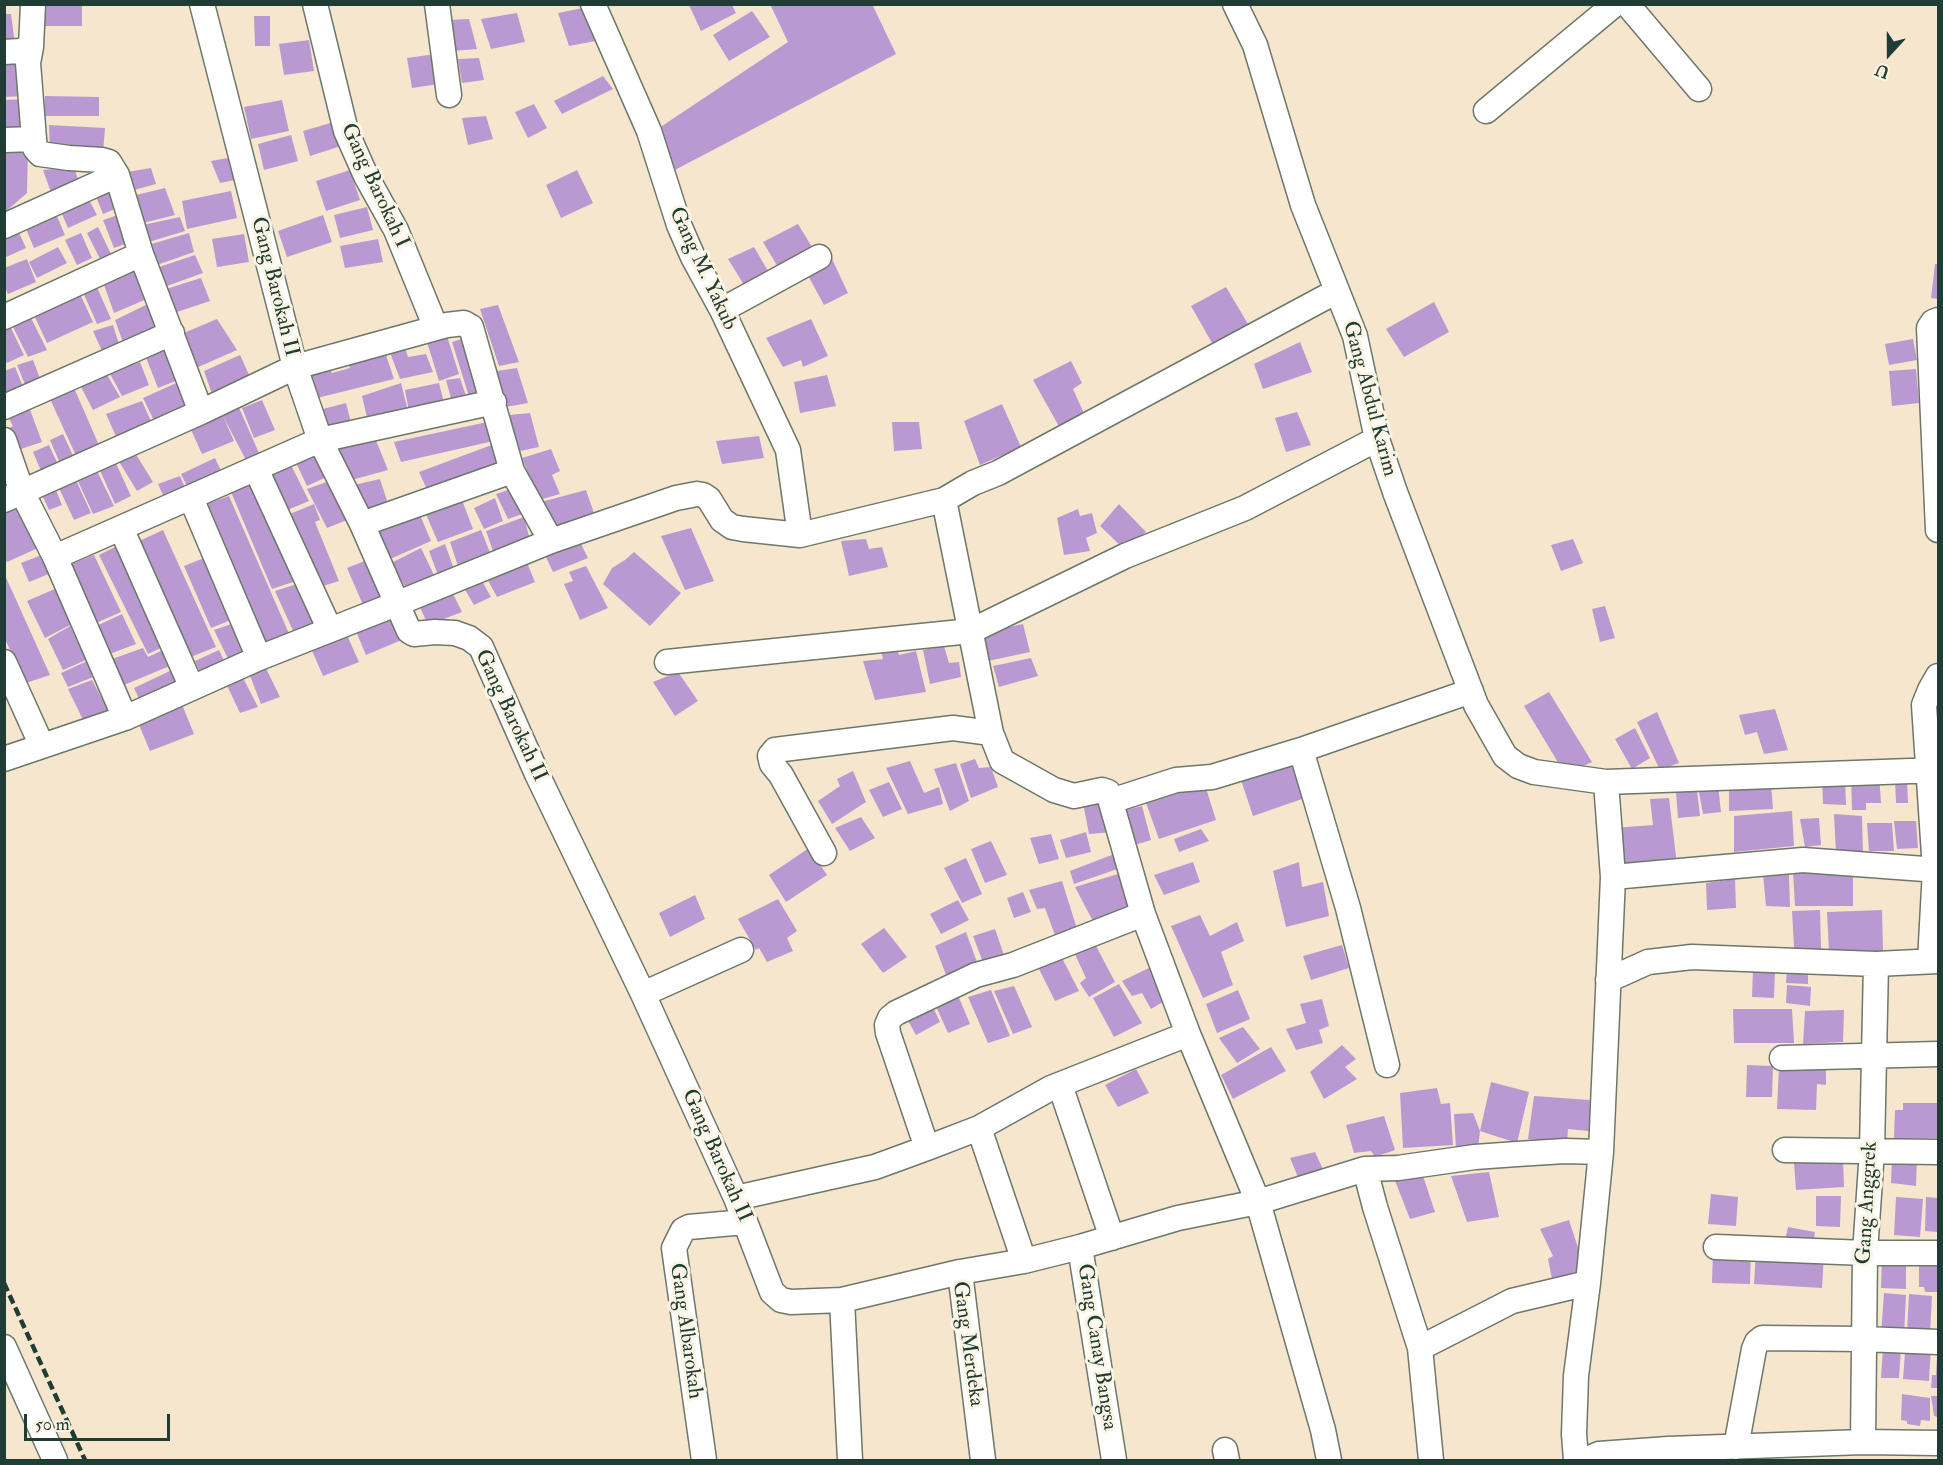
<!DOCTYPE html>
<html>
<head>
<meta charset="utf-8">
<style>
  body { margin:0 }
  #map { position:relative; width:1943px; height:1465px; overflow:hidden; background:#f7e6ce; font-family:"IM FELL Double Pica",serif }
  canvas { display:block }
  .frame { position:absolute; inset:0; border:6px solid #1f3d34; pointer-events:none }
  .north { position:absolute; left:1859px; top:24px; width:60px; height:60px; -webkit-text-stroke:4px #fcf5e5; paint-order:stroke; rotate:201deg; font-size:16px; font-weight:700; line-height:24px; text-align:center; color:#1f3d34 }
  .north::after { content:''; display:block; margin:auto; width:21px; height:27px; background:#1f3d34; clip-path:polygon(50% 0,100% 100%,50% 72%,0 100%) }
  .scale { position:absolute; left:24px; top:1414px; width:146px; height:27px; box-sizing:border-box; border:3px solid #1f3d34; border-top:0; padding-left:8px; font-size:18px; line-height:21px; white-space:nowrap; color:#1f3d34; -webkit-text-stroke:4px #fcf5e5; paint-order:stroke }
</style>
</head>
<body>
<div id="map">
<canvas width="1943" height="1465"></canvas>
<div class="frame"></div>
<div class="north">U</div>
<div class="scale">50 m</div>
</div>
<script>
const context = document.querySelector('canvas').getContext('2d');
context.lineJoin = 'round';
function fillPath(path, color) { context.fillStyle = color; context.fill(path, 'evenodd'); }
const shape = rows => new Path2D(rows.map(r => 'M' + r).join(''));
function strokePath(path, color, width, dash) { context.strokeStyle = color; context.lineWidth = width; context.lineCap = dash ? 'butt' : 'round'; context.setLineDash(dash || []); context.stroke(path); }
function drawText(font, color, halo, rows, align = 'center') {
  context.font = font + ' "IM FELL Double Pica",serif'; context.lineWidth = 6; context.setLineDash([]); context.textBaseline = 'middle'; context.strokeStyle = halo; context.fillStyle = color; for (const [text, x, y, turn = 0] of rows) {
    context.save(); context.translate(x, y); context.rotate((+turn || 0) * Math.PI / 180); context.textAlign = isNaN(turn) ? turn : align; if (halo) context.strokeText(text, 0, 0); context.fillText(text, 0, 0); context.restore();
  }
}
fillPath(shape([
  [41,4,82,4,82,26,41,26],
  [770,4,872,4,896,54,673,171,656,130,788,42],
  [689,5,732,5,736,13,701,31],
  [588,7,601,40,569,46,558,13],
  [752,11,770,37,729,61,713,35],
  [517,13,525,42,491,49,481,19],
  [4,14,11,14,15,44,4,44],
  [254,16,270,16,270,46,255,46],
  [469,19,477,49,453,51,447,20],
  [309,40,314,71,284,75,279,44],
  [436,54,439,84,412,88,407,58],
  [479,58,484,80,462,83,458,59],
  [4,65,23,65,25,96,4,97],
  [603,76,613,89,562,114,554,101],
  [45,96,99,97,99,116,44,116],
  [28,99,30,131,4,135,4,100],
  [282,100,289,131,251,139,244,107],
  [534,104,547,128,528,138,515,112],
  [486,116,493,139,468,145,462,118],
  [334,122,341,146,310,156,303,131],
  [49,125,105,128,103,153,50,151],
  [291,135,298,161,264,170,258,144],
  [4,148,28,148,27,193,4,213],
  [228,158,235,180,220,183,211,161],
  [74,167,80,186,53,198,43,170],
  [151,168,156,184,134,190,127,172],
  [350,170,360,200,326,211,316,181],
  [577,170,593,203,561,218,546,185],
  [109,181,120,207,103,214,92,187],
  [165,188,175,215,139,224,132,196],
  [231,191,237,218,187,229,182,201],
  [86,194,97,215,68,228,59,207],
  [53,207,65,235,34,248,22,219],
  [367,207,373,230,340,238,334,215],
  [121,214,131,242,114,248,103,220],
  [323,215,332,242,287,257,278,231],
  [180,217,185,231,149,242,143,225],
  [15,224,26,248,4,258,4,229],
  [798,224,815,252,781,272,763,242],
  [98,227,111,254,100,259,87,233],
  [81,233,92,258,77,265,65,240],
  [189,233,194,252,154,266,148,245],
  [244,234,249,262,217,267,212,239],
  [378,239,383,262,345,268,340,246],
  [58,247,67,263,37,278,29,262],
  [754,247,771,276,746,288,728,259],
  [195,255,203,273,167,286,159,267],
  [27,259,36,282,8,294,4,285,4,268],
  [832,259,848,293,824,305,805,270],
  [1935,264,1938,264,1938,299,1931,298],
  [136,265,149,298,114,313,103,282],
  [201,278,210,301,174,313,166,289],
  [96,285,111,319,97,324,82,290],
  [1226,287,1251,329,1216,350,1191,306],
  [80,294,93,322,47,343,33,313],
  [152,302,164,331,125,348,115,320],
  [1434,302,1449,332,1404,357,1386,329],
  [498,305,519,362,499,366,480,309],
  [30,316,47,350,28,357,11,323],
  [217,319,237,350,196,368,179,335],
  [811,319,828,356,803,367,801,360,783,367,766,338],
  [9,324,24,355,7,363,4,357,4,326],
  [113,325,120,347,103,353,93,331],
  [447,336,459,374,439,381,427,342],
  [468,337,487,399,471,403,452,342],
  [1913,339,1917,360,1889,365,1885,344],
  [1300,342,1312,372,1263,389,1254,364],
  [170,343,183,378,158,388,145,355],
  [404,345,408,357,426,354,433,372,400,379,389,350],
  [385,352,394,379,317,398,308,373,328,366,332,373,350,368,347,362],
  [240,355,250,377,212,394,204,371],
  [33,360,43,386,28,392,17,365],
  [1071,361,1082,383,1073,389,1086,418,1061,430,1033,380],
  [140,362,149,385,122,396,109,372],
  [15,367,24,389,4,396,4,371],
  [517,368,528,403,506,407,497,371],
  [1916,369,1919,403,1892,406,1889,371],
  [106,373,120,397,93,410,80,385],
  [827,375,836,406,800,413,794,382],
  [460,378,467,399,452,402,446,380],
  [183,380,194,402,157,427,143,398],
  [401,383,409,415,368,422,362,396],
  [439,383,444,403,409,412,405,390],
  [75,390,101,450,78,460,50,399],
  [262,400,275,430,254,438,242,408],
  [142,401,154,428,119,443,106,414],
  [237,403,262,460,249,466,223,416,234,441,202,454,188,423],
  [346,403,353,430,331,434,323,409],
  [1002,404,1021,447,980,465,964,421],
  [29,407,42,442,18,450,8,429,13,426,7,415],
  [1297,412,1311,445,1286,452,1275,418],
  [530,413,539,447,520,451,509,415],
  [492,421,498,440,401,462,394,442],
  [892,422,919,422,922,449,894,451],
  [63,434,76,462,62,468,50,440],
  [759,436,764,458,722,464,716,441],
  [375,438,388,470,348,481,335,443],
  [497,443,505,463,429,494,419,472],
  [49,445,61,471,44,478,33,452],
  [132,448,153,482,137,491,115,455],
  [551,449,560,471,552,475,560,494,539,500,522,458],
  [321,453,331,475,307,486,296,463],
  [215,458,225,479,191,494,181,474],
  [114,459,131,496,115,504,98,466],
  [291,465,309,501,285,511,269,472],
  [97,471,114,506,93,514,77,479],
  [180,476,188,495,167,504,158,484],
  [75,478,91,513,74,520,58,486],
  [380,479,389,507,363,516,354,485],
  [332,480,352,518,327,528,307,489],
  [253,481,296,581,272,589,231,492],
  [517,487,528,512,508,519,496,494],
  [56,490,62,505,49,510,42,495],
  [586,490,595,516,551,529,541,502],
  [229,496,290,636,265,647,204,505],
  [495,498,503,521,484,529,474,508],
  [462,500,473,529,438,542,425,512],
  [18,501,38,548,7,562,4,557,4,507],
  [314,504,320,520,315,522,339,581,323,586,290,514],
  [1119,504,1146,532,1125,550,1100,526],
  [1078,509,1080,516,1092,513,1097,533,1086,538,1090,551,1064,555,1057,518],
  [420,515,431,541,388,560,374,530],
  [524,517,530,540,494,554,486,531],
  [691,528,714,581,685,590,661,536],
  [163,530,216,647,188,658,135,543],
  [481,530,491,555,459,569,450,542],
  [577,536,588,558,553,572,542,549],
  [866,539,869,549,882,547,888,567,849,576,841,541],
  [1573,539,1583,563,1561,571,1551,545],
  [121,544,165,646,148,654,99,555],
  [445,544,454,569,438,575,429,551],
  [421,548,434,575,406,588,391,563],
  [634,552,681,593,650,626,603,584,612,568,625,560],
  [44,554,51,573,29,582,21,563],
  [94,555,121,612,96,623,70,565],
  [204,558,231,620,211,628,184,566],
  [525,558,535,582,497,597,485,575],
  [367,560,384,596,363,605,347,568],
  [586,566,608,608,580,620,564,584,573,581,569,572],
  [4,573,50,675,26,683,4,637],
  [482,581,491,597,474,605,464,588],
  [297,584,317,626,295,635,275,591],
  [57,588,74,623,45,638,27,601],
  [452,592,462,612,428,625,419,605],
  [1605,606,1615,638,1600,642,1592,609],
  [394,613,404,639,366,655,355,629],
  [122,614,136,644,107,655,94,627],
  [240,621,254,655,231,665,214,630],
  [1023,624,1030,652,988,661,981,633],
  [70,626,86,660,63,670,48,639],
  [346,633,359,662,323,676,310,646],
  [944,646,949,663,959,662,961,677,930,684,923,650],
  [143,648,148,657,165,649,172,665,124,685,112,659],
  [897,648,899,655,916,651,926,692,875,700,863,661,883,659,881,651],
  [219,650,228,669,204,680,195,661],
  [94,658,101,674,68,687,61,673],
  [1031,658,1038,676,999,687,993,666],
  [263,662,280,697,261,704,247,668],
  [174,669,180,679,157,691,142,705,134,688],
  [678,672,698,701,675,716,653,682],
  [241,674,258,707,240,713,225,681],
  [92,680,110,714,85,724,68,689],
  [1549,692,1592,762,1565,774,1524,706],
  [181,702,194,734,150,751,136,718],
  [1775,709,1788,750,1764,754,1757,732,1745,735,1739,715],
  [1657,712,1679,763,1660,770,1637,722],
  [1635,728,1650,758,1632,769,1615,739],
  [1293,757,1305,798,1253,816,1240,777],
  [975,759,979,768,991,767,998,787,971,798,960,764],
  [910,761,924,793,939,787,943,804,908,814,886,768],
  [956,763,969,801,950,811,934,769],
  [853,771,866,802,832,824,818,801,840,786,837,779],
  [1879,773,1881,803,1866,803,1866,810,1852,810,1851,774],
  [1822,779,1845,779,1846,805,1823,804],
  [1895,780,1907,780,1908,803,1896,803],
  [889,782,902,809,883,817,869,790],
  [1729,783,1771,783,1773,809,1729,811],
  [1205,785,1216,820,1159,839,1146,803],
  [1718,785,1721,812,1703,814,1698,787],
  [1697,790,1700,816,1678,818,1676,792],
  [1669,798,1677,865,1619,872,1613,828,1653,825,1650,799],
  [1107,801,1113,832,1089,834,1083,803],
  [1142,806,1151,840,1131,846,1122,811],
  [1792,811,1794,846,1734,852,1734,816],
  [1834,814,1862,816,1863,854,1836,854],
  [861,817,875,838,850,851,835,828],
  [1819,818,1821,845,1805,847,1800,819],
  [1894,821,1916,821,1918,848,1897,849],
  [1867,823,1892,823,1894,851,1869,851],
  [1201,829,1209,841,1179,852,1174,839],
  [1086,832,1091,852,1066,858,1060,840],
  [1051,834,1059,859,1039,864,1030,838],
  [991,841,1007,875,985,883,971,849],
  [809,848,827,875,786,902,769,875],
  [1122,851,1126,866,1074,884,1070,871],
  [966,858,982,894,962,903,944,868],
  [1193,862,1200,882,1164,895,1154,875],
  [1299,862,1302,887,1323,882,1329,916,1286,927,1273,871],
  [1128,871,1140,907,1096,927,1075,887],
  [1793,872,1853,875,1853,906,1795,906],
  [1763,874,1789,875,1790,907,1766,906],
  [1735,879,1736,908,1707,910,1706,883],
  [1062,881,1078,932,1056,938,1045,908,1037,909,1029,890],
  [1023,892,1031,912,1014,918,1007,898],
  [695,895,705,919,670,937,659,913],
  [778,899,797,931,787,938,793,951,767,962,759,948,756,950,738,919],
  [958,900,969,920,941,934,930,914],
  [1820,910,1821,949,1794,948,1792,911],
  [1882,910,1883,951,1829,951,1827,912],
  [1200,915,1210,936,1237,922,1244,941,1221,952,1233,985,1203,998,1171,926],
  [884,928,907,957,883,973,861,944],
  [995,929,1005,958,984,965,973,936],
  [966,932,978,965,948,980,935,946],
  [1095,944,1115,982,1089,997,1080,983,1086,978,1074,952],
  [1342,945,1349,968,1311,980,1303,956],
  [1060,954,1079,991,1055,1001,1038,967],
  [1151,967,1168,999,1151,1009,1142,993,1132,996,1122,981],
  [1787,967,1808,968,1808,984,1786,983],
  [1753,968,1775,969,1774,998,1752,997],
  [1119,984,1142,1023,1114,1037,1093,998],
  [1787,985,1811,987,1810,1006,1786,1003],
  [1014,986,1032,1027,1013,1034,994,991],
  [991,990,1010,1036,988,1043,968,997],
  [1238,990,1250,1019,1217,1033,1206,1004],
  [957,993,970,1024,948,1033,934,1002],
  [1322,999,1329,1026,1319,1030,1323,1043,1296,1050,1286,1029,1306,1023,1300,1004],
  [932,1005,940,1022,916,1035,907,1019],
  [1733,1009,1792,1009,1794,1043,1734,1043],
  [1844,1010,1843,1042,1803,1044,1805,1011],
  [1243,1027,1260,1049,1237,1063,1219,1038],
  [1342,1045,1356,1059,1345,1067,1357,1079,1324,1099,1310,1072],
  [1271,1047,1286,1071,1233,1099,1221,1075],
  [1747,1065,1773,1066,1772,1097,1746,1097],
  [1779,1065,1826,1067,1826,1085,1817,1084,1816,1110,1777,1109],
  [1136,1069,1149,1093,1118,1107,1105,1085],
  [1491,1082,1529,1092,1517,1143,1480,1131,1478,1148,1456,1149,1454,1114,1473,1113,1480,1131],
  [1437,1088,1441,1104,1450,1103,1453,1145,1403,1148,1400,1093],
  [1534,1096,1590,1100,1589,1131,1568,1129,1567,1143,1528,1139],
  [1903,1103,1938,1103,1938,1138,1894,1139,1895,1110,1903,1110],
  [1384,1116,1395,1150,1375,1157,1371,1151,1354,1153,1346,1125],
  [1315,1152,1326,1176,1300,1182,1290,1158],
  [1892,1157,1917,1157,1916,1186,1891,1183],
  [1843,1160,1844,1187,1796,1190,1794,1163],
  [1421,1170,1435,1212,1410,1219,1394,1178],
  [1489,1172,1499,1217,1467,1222,1451,1176],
  [1711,1194,1738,1197,1736,1226,1708,1224],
  [1816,1196,1841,1196,1840,1227,1816,1226],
  [1896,1197,1923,1199,1920,1237,1894,1235],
  [1926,1197,1938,1198,1938,1232,1925,1231],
  [1569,1220,1585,1269,1552,1279,1548,1259,1553,1256,1540,1229],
  [1788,1227,1815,1232,1813,1246,1785,1240],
  [1713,1250,1751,1252,1750,1284,1712,1283],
  [1756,1251,1824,1255,1822,1288,1754,1284],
  [1882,1254,1906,1255,1906,1289,1881,1288],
  [1919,1259,1938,1260,1938,1292,1925,1292,1924,1287,1919,1287],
  [1884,1293,1906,1295,1904,1336,1881,1335],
  [1909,1294,1932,1296,1930,1334,1907,1332],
  [1883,1347,1901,1349,1899,1378,1881,1378],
  [1931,1347,1929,1381,1903,1379,1905,1353,1918,1354,1918,1348],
  [1937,1357,1938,1357,1938,1388,1931,1388,1932,1375,1936,1375],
  [1902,1394,1930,1398,1930,1421,1921,1420,1920,1426,1907,1424,1907,1421,1901,1420],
  [1931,1396,1938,1396,1938,1417,1934,1416]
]), '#ba99d3');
const minor = shape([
  [202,4,295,367,320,440,362,524,409,631,414,634,435,632,455,633,469,638,481,647,537,774,643,994,736,1198,772,1292,781,1300,791,1302,842,1300,960,1272,983,1460],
  [315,4,346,131,366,176,396,230,436,328],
  [437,4,449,95],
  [593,4,649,131,679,225,693,257,722,310,788,450,800,535],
  [1235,4,1255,45,1303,205,1355,336,1377,439,1395,492,1476,705,1505,756,1518,766,1534,772,1606,782,1938,770],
  [1627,4,1699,89],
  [31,47,33,4],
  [4,52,20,51,31,47,28,63,34,139,35,148,40,154,69,158,102,160,109,162,117,175,141,254,201,412],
  [1486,111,1615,4],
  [4,140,34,139],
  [4,226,117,175],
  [722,310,819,257],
  [4,317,141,254],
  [1938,320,1933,322,1929,328,1938,530],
  [4,407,172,333],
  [4,440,22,492,55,557,125,718],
  [256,469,330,630],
  [191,498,259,658],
  [4,500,201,412,295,367,447,325,464,323,471,327,512,471,551,541],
  [944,500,991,733,1002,761,1054,790,1074,796,1102,790,1108,792,1143,914,1188,1034,1258,1202,1323,1430,1329,1460],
  [362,524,512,471],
  [121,528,192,688],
  [55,557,320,440,494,402],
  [4,662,42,746],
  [667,662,971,631,1125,556,1245,508,1377,439],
  [1301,750,1348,908,1387,1065],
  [4,759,125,718,259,658,396,604,551,541,676,498,697,494,703,495,709,499,722,520,732,527,743,529,800,535,944,500,973,483,998,473,1337,291],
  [1111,801,1176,780,1212,777,1301,750,1471,691],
  [824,853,781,775,772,764,770,756,775,750,953,728,991,733],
  [1613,877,1803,860,1938,870],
  [1930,961,1935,870,1924,705,1930,690,1938,676],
  [1608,980,1648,962,1692,957,1876,964,1938,961],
  [643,994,741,950],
  [1782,1058,1938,1054],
  [1060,1085,1112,1238],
  [979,1128,1024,1261],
  [927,1148,888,1033,887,1025,890,1018,896,1013,976,975,1013,965,1143,914],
  [1785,1150,1938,1152],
  [1365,1169,1375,1207,1420,1348,1431,1460],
  [736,1198,875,1167,927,1148,979,1128,1051,1088,1188,1034],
  [1080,1247,1114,1460],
  [1716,1247,1865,1253,1938,1253],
  [960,1272,1024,1261,1080,1247,1178,1218,1258,1202,1365,1169,1398,1168,1475,1157,1517,1154,1565,1151,1601,1152],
  [842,1300,850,1460],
  [4,1347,55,1460],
  [1420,1348,1512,1301,1588,1283],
  [1863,1442,1865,1253,1872,1150,1876,964],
  [1736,1447,1754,1349,1757,1342,1762,1338,1864,1339,1938,1342],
  [1225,1450,1227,1460],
  [704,1460,674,1248,683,1230,689,1227,745,1222],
  [1576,1460,1574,1434,1576,1376,1588,1283,1601,1152,1613,877,1606,782],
  [1585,1460,1599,1454,1668,1449,1863,1442,1938,1443]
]);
strokePath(minor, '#6b786a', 27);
strokePath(minor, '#fff', 24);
strokePath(shape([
  [4,1283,85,1460]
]), '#1f3d34', 4.5, [9, 4.5]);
drawText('21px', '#1f3d34', '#fcf5e5', [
  ["Gang Barokah I",374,186,65],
  ["Gang M. Yakub",702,269,65],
  ["Gang Barokah II",274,287,76],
  ["Gang Abdul Karim",1369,399,75],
  ["Gang Barokah II",510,716,65],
  ["Gang Barokah II",716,1156,66],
  ["Gang Anggrek",1868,1203,-87],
  ["Gang Albarokah",685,1331,82],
  ["Gang Merdeka",967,1344,82],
  ["Gang Canay Bangsa",1096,1347,81]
]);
</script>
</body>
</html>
